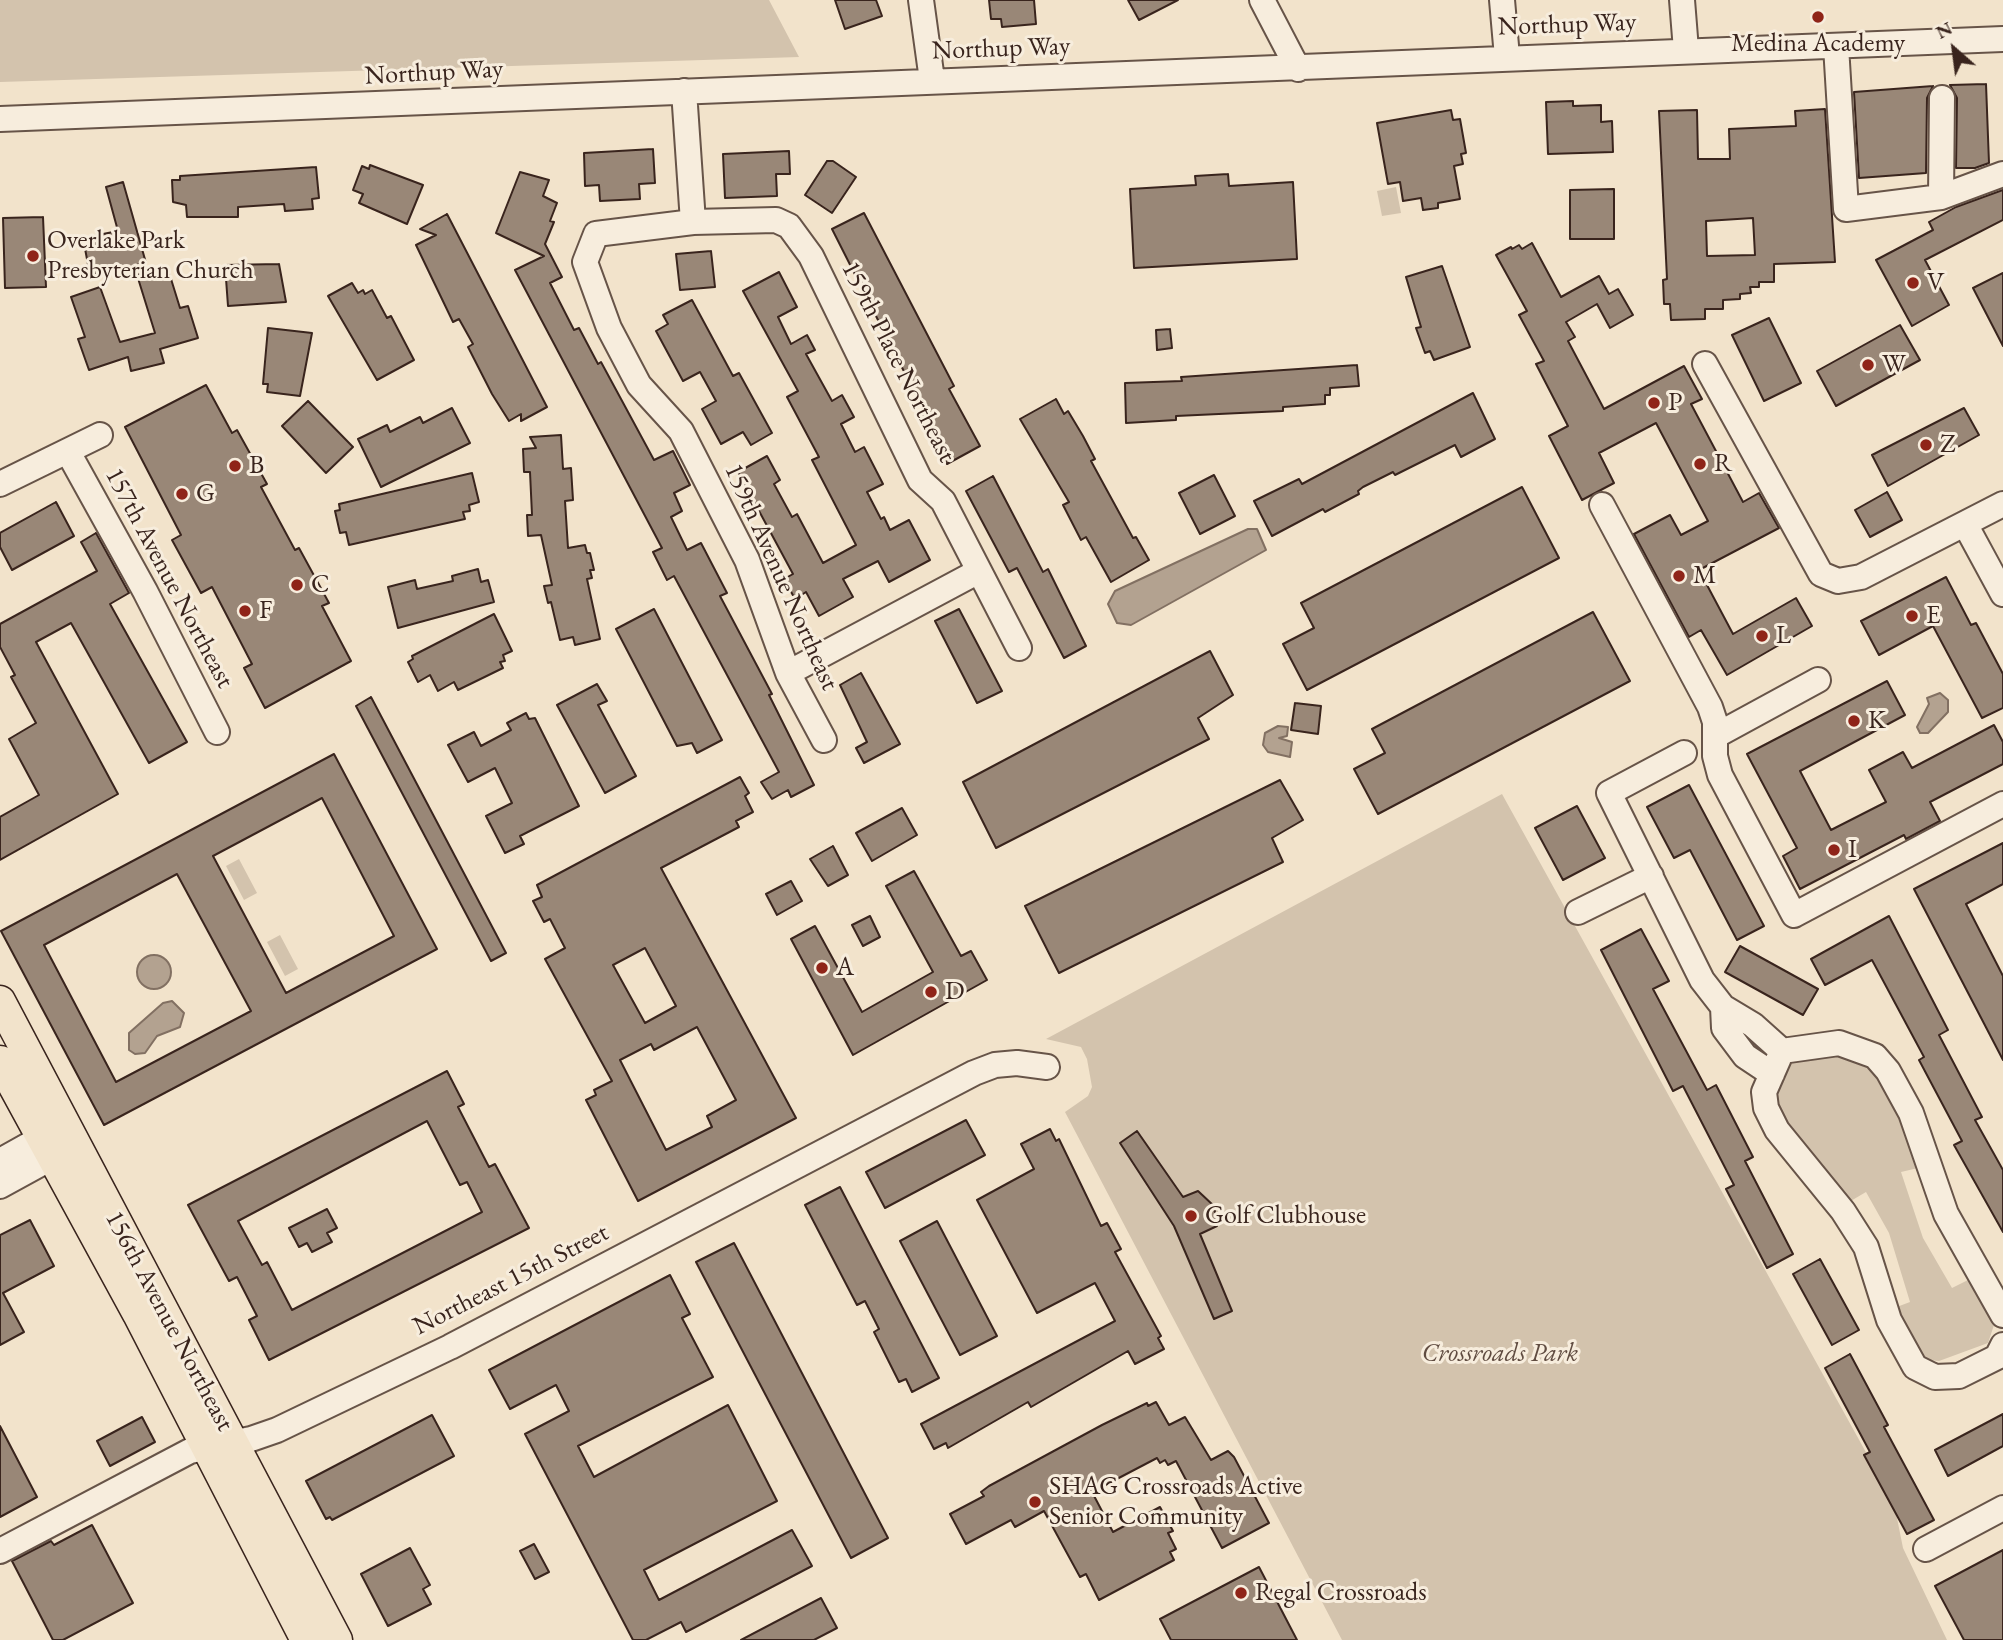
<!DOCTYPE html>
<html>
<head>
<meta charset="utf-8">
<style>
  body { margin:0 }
  #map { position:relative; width:2003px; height:1640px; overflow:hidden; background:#f2e3cb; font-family:"EB Garamond",serif }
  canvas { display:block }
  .north { position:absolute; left:1919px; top:14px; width:70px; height:70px; -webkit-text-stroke:5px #f7eddd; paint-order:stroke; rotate:332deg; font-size:19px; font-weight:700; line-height:28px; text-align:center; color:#39241d }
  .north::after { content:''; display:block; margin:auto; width:24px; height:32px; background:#39241d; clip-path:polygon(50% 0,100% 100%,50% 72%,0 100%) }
</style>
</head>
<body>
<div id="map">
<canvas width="2003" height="1640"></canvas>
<div class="north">N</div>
</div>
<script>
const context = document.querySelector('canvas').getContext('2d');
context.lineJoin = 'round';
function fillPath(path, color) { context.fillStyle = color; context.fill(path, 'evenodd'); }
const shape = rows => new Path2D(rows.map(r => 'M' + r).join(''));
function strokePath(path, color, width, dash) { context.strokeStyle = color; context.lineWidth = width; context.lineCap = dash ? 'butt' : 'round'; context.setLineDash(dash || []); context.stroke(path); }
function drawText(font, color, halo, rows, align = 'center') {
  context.font = font + ' "EB Garamond",serif'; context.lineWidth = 6; context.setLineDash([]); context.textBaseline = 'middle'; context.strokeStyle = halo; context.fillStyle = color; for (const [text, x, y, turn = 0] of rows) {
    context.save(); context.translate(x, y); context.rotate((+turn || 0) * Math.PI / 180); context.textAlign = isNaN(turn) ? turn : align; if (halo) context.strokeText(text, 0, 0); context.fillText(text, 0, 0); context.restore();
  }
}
fillPath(shape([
  [0,0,769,0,799,57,0,82],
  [1396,187,1401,213,1382,216,1377,191],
  [1502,794,1894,1503,1903,1548,1947,1640,1342,1640,1065,1112,1088,1096,1092,1087,1087,1059,1081,1047,1046,1039],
  [239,859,257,893,244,900,226,866],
  [280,935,298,969,285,976,267,942],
  [1829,1051,1864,1059,1881,1077,1904,1121,1918,1168,1901,1172,1923,1238,1952,1288,1968,1280,1994,1325,1988,1343,1939,1361,1928,1360,1910,1347,1894,1308,1910,1302,1889,1233,1866,1192,1849,1202,1789,1135,1774,1096,1784,1067,1805,1053]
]), '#d3c3ad');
const water = shape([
  [1248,529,1257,529,1266,550,1131,625,1117,623,1108,604,1115,591,1248,529],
  [1940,693,1948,700,1948,712,1928,733,1920,733,1917,727,1929,704,1927,698,1940,693],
  [1278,726,1288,727,1287,736,1279,738,1292,742,1290,757,1268,752,1263,745,1265,733,1278,726],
  '137 972a17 17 0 1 1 34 0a17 17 0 1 1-34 0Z',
  [172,1001,184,1013,180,1027,157,1036,145,1053,135,1054,129,1050,129,1033,163,1003,172,1001]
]);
fillPath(water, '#b3a290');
strokePath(water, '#827062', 2);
const building = shape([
  [835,0,876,0,882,16,845,29,835,0],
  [989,0,1034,0,1036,24,1002,27,1001,19,991,19,989,0],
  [1128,0,1178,0,1139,20,1128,0],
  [1986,84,1989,163,1975,168,1956,168,1957,98,1950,85,1986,84],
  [1933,86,1927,98,1926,173,1859,178,1854,92,1933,86],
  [1573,101,1573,106,1601,105,1601,122,1612,121,1613,152,1548,154,1546,102,1573,101],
  [1825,109,1835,262,1774,264,1774,282,1759,282,1759,287,1750,287,1751,293,1740,294,1740,299,1723,300,1723,309,1705,309,1705,319,1671,320,1670,304,1664,304,1663,280,1667,279,1659,111,1697,110,1698,159,1730,159,1729,129,1796,126,1795,111,1825,109],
  [1753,218,1755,255,1707,256,1706,221,1753,218],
  [1451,110,1453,120,1460,119,1466,153,1461,154,1463,164,1454,166,1460,199,1438,203,1438,208,1423,210,1421,198,1403,201,1400,182,1388,184,1377,123,1451,110],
  [653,149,655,183,639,184,640,199,600,201,599,185,585,186,584,153,653,149],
  [789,151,790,174,776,174,777,196,725,198,723,154,789,151],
  [827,161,833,161,856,177,832,213,805,195,827,161],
  [370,165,423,185,407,224,359,203,363,194,353,190,362,166,369,169,370,165],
  [316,167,319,198,312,199,313,209,285,211,284,204,238,207,238,217,187,217,186,205,173,202,172,180,180,180,180,176,316,167],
  [520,172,549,180,543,196,557,203,550,221,554,222,545,244,562,277,550,283,574,330,579,328,598,364,601,362,654,460,673,451,690,485,674,493,682,511,671,517,687,550,701,543,727,593,720,596,772,694,769,695,814,785,791,797,788,790,772,799,761,782,779,772,674,576,667,580,653,552,662,548,515,270,544,256,496,233,520,172],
  [1228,174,1229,186,1293,182,1297,259,1134,268,1130,189,1196,185,1195,176,1228,174],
  [123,182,146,263,90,275,83,238,118,231,106,187,123,182],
  [1614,189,1614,239,1570,239,1570,190,1614,189],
  [2003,190,2003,220,1925,260,1949,305,1912,326,1876,260,1933,230,1929,222,1956,207,2003,190],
  [864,213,954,386,949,389,980,446,947,464,921,415,925,413,832,229,864,213],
  [447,214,547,407,521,421,521,414,509,421,492,394,468,347,473,344,459,319,453,322,416,245,436,235,420,229,447,214],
  [43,217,46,287,5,288,3,218,43,217],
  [1532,243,1561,297,1599,276,1609,294,1618,289,1633,315,1610,328,1597,304,1566,322,1575,337,1568,341,1604,409,1684,366,1702,399,1691,404,1743,502,1759,493,1779,528,1699,570,1733,634,1796,598,1812,626,1727,675,1701,630,1689,637,1634,534,1670,515,1681,535,1708,521,1656,423,1599,453,1614,483,1582,500,1549,436,1568,426,1536,364,1544,361,1519,315,1527,311,1496,255,1511,247,1512,249,1519,245,1522,249,1532,243],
  [711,251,715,287,680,290,676,254,711,251],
  [279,264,286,302,228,306,225,265,279,264],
  [167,266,180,308,188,306,198,338,160,349,164,363,131,371,128,357,89,370,78,339,85,337,71,297,100,287,120,342,155,333,137,275,167,266],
  [1442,266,1470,347,1434,360,1430,351,1425,353,1416,328,1421,327,1406,277,1442,266],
  [779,272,797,307,778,317,791,344,807,335,815,350,806,354,832,401,842,395,854,417,841,424,855,452,864,447,883,484,867,492,881,519,884,517,890,530,909,520,930,560,889,582,878,561,843,579,853,597,819,616,806,592,795,599,784,579,793,574,738,472,767,456,780,480,774,484,792,517,797,514,823,563,856,545,812,460,819,457,787,397,798,391,743,291,779,272],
  [2003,273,2003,346,1973,288,2003,273],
  [352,283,358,293,363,290,365,294,372,290,387,318,391,316,414,360,377,380,328,296,352,283],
  [692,300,733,376,739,373,772,433,751,445,743,432,721,444,702,409,716,401,700,372,683,381,656,331,668,324,663,315,692,300],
  [1769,318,1801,383,1764,401,1732,335,1769,318],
  [1900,325,1920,360,1836,406,1817,371,1900,325],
  [268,328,312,333,300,396,267,392,268,384,263,384,268,328],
  [1170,329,1172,348,1157,350,1156,330,1170,329],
  [1357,365,1359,386,1330,388,1330,395,1325,395,1325,404,1283,407,1283,411,1176,416,1176,420,1126,423,1125,383,1182,381,1181,377,1357,365],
  [206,385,232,433,237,430,267,484,261,487,295,550,299,548,329,603,322,606,351,661,265,708,244,668,252,664,212,587,201,593,172,540,181,535,125,427,206,385],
  [1473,393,1495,439,1461,457,1455,445,1395,475,1393,472,1363,487,1358,491,1359,494,1325,512,1323,509,1272,536,1254,501,1299,479,1302,484,1473,393],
  [1056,399,1064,414,1068,411,1083,436,1095,459,1091,461,1133,538,1136,537,1149,560,1111,582,1086,537,1081,540,1063,505,1069,502,1020,419,1056,399],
  [308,401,353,447,326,473,282,426,308,401],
  [452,408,470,443,381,487,358,439,387,425,390,432,420,417,423,423,452,408],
  [1964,408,1979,435,1888,486,1872,455,1964,408],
  [561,435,563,469,571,468,573,500,565,501,568,548,585,545,587,553,590,553,594,570,590,570,592,578,587,579,600,639,575,645,573,637,560,640,551,602,548,603,544,586,552,585,541,535,528,536,527,515,532,515,530,472,524,472,523,449,536,448,530,437,561,435],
  [472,473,479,502,469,505,470,511,463,512,465,519,349,545,346,532,340,533,335,511,340,510,339,504,472,473],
  [1214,475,1235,516,1200,534,1179,493,1214,475],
  [993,476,1043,572,1048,569,1086,646,1064,658,1017,568,1009,572,966,491,993,476],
  [1522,487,1559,558,1307,690,1283,644,1314,628,1301,603,1522,487],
  [1887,492,1902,520,1870,537,1855,510,1887,492],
  [56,502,74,536,12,570,0,547,0,533,56,502],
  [96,533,129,593,110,604,187,742,149,763,71,623,36,642,118,794,0,860,0,817,39,795,9,739,36,723,11,677,15,675,0,647,0,624,97,571,81,542,96,533],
  [478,569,481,582,488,580,494,602,398,628,388,587,415,580,417,589,453,581,452,576,478,569],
  [1946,577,1971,625,1976,623,2003,674,2003,708,1982,718,1933,626,1879,655,1861,621,1946,577],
  [654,609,722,740,697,753,692,743,677,746,616,629,654,609],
  [959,609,1002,691,977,703,935,621,959,609],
  [1593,612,1630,681,1378,814,1354,769,1385,753,1372,729,1593,612],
  [494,614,512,651,503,655,505,661,500,662,503,668,458,690,454,682,438,691,430,675,418,682,408,662,413,659,412,656,494,614],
  [1210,651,1233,695,1198,718,1209,739,996,848,963,782,1210,651],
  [861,673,900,744,864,763,856,748,867,742,840,685,861,673],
  [1887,681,1905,715,1800,771,1831,830,1886,802,1869,770,1903,752,1912,768,1994,725,2003,742,2003,764,1930,802,1940,821,1906,839,1904,835,1800,889,1783,856,1797,848,1747,754,1887,681],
  [597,684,607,701,598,705,636,776,605,793,557,705,597,684],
  [371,697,506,953,491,961,356,706,371,697],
  [1295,703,1321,706,1318,734,1291,730,1295,703],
  [526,713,529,719,535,718,579,806,520,836,524,844,505,853,486,816,512,803,495,768,468,782,448,745,474,732,481,746,511,730,507,723,526,713],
  [334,754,437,949,104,1125,1,931,334,754],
  [322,798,394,936,286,993,213,856,322,798],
  [177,874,251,1011,116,1082,44,945,177,874],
  [740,777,749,793,745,796,753,812,736,821,739,827,661,868,796,1118,638,1201,586,1100,596,1095,594,1090,612,1081,545,959,565,948,550,919,544,922,533,901,542,897,537,885,740,777],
  [645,948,676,1006,645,1023,613,965,645,948],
  [697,1027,736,1100,707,1116,712,1127,666,1150,620,1060,651,1044,654,1050,697,1027],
  [1280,780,1303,820,1272,838,1283,862,1059,973,1025,906,1280,780],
  [1689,785,1764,926,1737,940,1690,850,1674,858,1647,807,1689,785],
  [1577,806,1605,858,1563,880,1535,828,1577,806],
  [902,808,917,835,872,861,856,833,902,808],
  [2003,843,2003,884,1966,904,2003,976,2003,1060,1914,889,2003,843],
  [833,846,848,875,828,886,810,859,833,846],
  [914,871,961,956,971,951,987,980,853,1055,791,939,815,926,862,1012,933,972,886,886,914,871],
  [791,881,802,901,777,915,766,894,791,881],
  [870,916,880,937,863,946,852,925,870,916],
  [1889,916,1948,1030,1939,1035,1982,1117,1975,1120,2003,1170,2003,1232,1954,1145,1962,1141,1919,1060,1924,1057,1872,960,1825,985,1811,959,1889,916],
  [1641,929,1669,981,1653,989,1707,1090,1716,1085,1753,1157,1745,1161,1793,1254,1767,1268,1726,1189,1734,1185,1683,1086,1673,1091,1601,950,1641,929],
  [1740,946,1818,989,1803,1015,1725,972,1740,946],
  [447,1071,464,1104,458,1107,489,1167,495,1164,529,1228,269,1360,249,1320,257,1316,237,1277,229,1281,188,1205,447,1071],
  [427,1121,460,1185,467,1182,482,1212,292,1310,267,1262,262,1265,238,1221,427,1121],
  [966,1120,985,1155,885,1208,866,1172,966,1120],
  [1050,1129,1056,1141,1059,1139,1101,1226,1107,1223,1121,1249,1115,1252,1161,1336,1158,1338,1164,1349,1135,1364,1128,1351,1031,1407,1028,1402,948,1448,946,1443,934,1449,921,1424,1115,1321,1095,1283,1037,1313,977,1200,1034,1169,1021,1144,1050,1129],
  [1137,1131,1183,1197,1198,1191,1214,1206,1217,1226,1200,1234,1232,1311,1214,1319,1174,1226,1120,1143,1137,1131],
  [840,1187,939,1378,912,1392,906,1379,899,1382,874,1332,879,1329,865,1301,857,1305,805,1205,840,1187],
  [327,1209,337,1228,327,1233,332,1242,312,1252,307,1243,299,1247,289,1228,327,1209],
  [30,1220,54,1266,3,1293,24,1332,0,1345,0,1235,30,1220],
  [937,1221,997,1336,960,1355,900,1241,937,1221],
  [734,1243,888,1538,851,1558,696,1262,734,1243],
  [1820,1259,1859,1330,1832,1345,1793,1274,1820,1259],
  [670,1275,690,1314,682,1318,713,1377,578,1446,594,1477,728,1405,777,1501,644,1570,659,1600,792,1530,812,1566,686,1632,681,1622,646,1640,633,1640,525,1434,569,1411,556,1385,510,1409,489,1370,670,1275],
  [1850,1354,1888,1425,1884,1427,1934,1520,1907,1534,1864,1455,1870,1452,1825,1368,1850,1354],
  [1156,1402,1169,1425,1185,1417,1211,1460,1228,1451,1234,1457,1269,1523,1222,1548,1176,1461,1168,1465,1165,1460,1160,1463,1157,1458,1092,1492,1113,1532,1160,1507,1173,1531,1168,1533,1176,1549,1170,1552,1174,1560,1099,1600,1086,1574,1080,1577,1044,1511,1015,1527,1011,1520,966,1544,950,1514,984,1496,981,1492,989,1486,1102,1425,1147,1403,1148,1406,1156,1402],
  [2003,1414,2003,1446,1948,1476,1935,1450,2003,1414],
  [432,1415,454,1456,332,1520,330,1517,326,1519,306,1481,432,1415],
  [142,1417,155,1442,110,1466,97,1441,142,1417],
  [0,1426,37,1497,0,1517,0,1426],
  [92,1525,133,1603,63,1640,53,1640,12,1561,51,1541,54,1545,92,1525],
  [534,1544,549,1572,535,1579,520,1551,534,1544],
  [410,1548,430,1585,423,1589,431,1604,388,1626,361,1574,410,1548],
  [2003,1550,2003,1640,1964,1640,1935,1586,2003,1550],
  [1259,1567,1297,1640,1171,1640,1160,1619,1259,1567],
  [821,1598,837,1628,814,1640,741,1640,821,1598]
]);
fillPath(building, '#998777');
strokePath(building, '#39241d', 2);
const minor = shape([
  [921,0,932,80],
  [1262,0,1298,69],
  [1502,0,1507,57],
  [1682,0,1686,50],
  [1836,46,1846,209,1941,197,2003,174],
  [684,91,693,222],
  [0,119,2003,39],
  [1941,197,1942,98],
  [1705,364,1821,574,1838,581,1861,577,2003,504],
  [68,452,145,591,217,732],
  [0,484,100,435],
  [1602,505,1710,707,1715,722,1715,756,1720,775,1794,915,2003,804],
  [1965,524,2003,594],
  [788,673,979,571],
  [1717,735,1818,680],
  [824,740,788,673,747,560,681,431,639,385,609,328,585,262,596,234,693,222,776,220,789,226,811,256,920,480,943,501,1019,648],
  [1684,753,1609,793,1702,980,1723,1007,1753,1025,1782,1051],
  [1578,912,1651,876],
  [1723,1007,1724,1028,1745,1056,1772,1074],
  [0,1161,43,1137],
  [0,1186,53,1157],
  [2003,1315,1946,1214,1911,1113,1888,1071,1875,1056,1839,1043,1782,1051,1764,1092,1766,1108,1777,1130,1843,1211,1866,1247,1889,1320,1915,1367,1935,1377,1959,1376,1997,1357,2003,1345],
  [1926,1549,2003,1508],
  [0,1551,190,1451,251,1439,277,1430,450,1347,974,1073,995,1065,1017,1063,1047,1067]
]);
const major = shape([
  [0,1001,337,1640],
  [0,1061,138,1314,306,1640]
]);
strokePath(minor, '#675448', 28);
strokePath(major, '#39241d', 33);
strokePath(minor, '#f7eddd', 24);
strokePath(major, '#f2e3cb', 30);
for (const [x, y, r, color] of [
  [1818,17,7,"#8f2418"],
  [33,256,7,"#8f2418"],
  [1913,283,7,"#8f2418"],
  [1868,365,7,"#8f2418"],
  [1654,403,7,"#8f2418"],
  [1926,445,7,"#8f2418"],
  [1700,464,7,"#8f2418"],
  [235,466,7,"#8f2418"],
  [182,494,7,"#8f2418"],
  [1679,576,7,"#8f2418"],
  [297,585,7,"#8f2418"],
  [245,611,7,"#8f2418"],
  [1912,616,7,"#8f2418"],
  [1762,636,7,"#8f2418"],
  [1854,721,7,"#8f2418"],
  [1834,850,7,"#8f2418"],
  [822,968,7,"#8f2418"],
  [931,992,7,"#8f2418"],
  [1191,1216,7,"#8f2418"],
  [1035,1502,7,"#8f2418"],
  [1241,1593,7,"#8f2418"]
]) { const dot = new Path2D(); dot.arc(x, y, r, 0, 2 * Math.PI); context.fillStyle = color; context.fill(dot); strokePath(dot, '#f7eddd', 2.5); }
drawText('26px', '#39241d', '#f7eddd', [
  ["Northup Way",1567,25,-2],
  ["Northup Way",1001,49,-2],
  ["Northup Way",434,73,-3],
  ["159th Place Northeast",898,362,63],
  ["159th Avenue Northeast",781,577,66],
  ["157th Avenue Northeast",169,578,62],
  ["Northeast 15th Street",511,1280,-27],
  ["156th Avenue Northeast",169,1321,62]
]);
drawText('26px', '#39241d', '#f7eddd', [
  ["Medina Academy",1818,44,"center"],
  ["Overlake Park",47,241],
  ["Presbyterian Church",47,271],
  ["V",1927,283],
  ["W",1882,365],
  ["P",1668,403],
  ["Z",1940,445],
  ["R",1714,464],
  ["B",249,466],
  ["G",196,494],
  ["M",1693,576],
  ["C",311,585],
  ["F",259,611],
  ["E",1926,616],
  ["L",1776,636],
  ["K",1868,721],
  ["I",1848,850],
  ["A",836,968],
  ["D",945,992],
  ["Golf Clubhouse",1205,1216],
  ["SHAG Crossroads Active",1049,1487],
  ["Senior Community",1049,1517],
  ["Regal Crossroads",1255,1593]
], 'left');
drawText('italic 26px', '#604c41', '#f7eddd', [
  ["Crossroads Park",1500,1354]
]);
</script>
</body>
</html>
